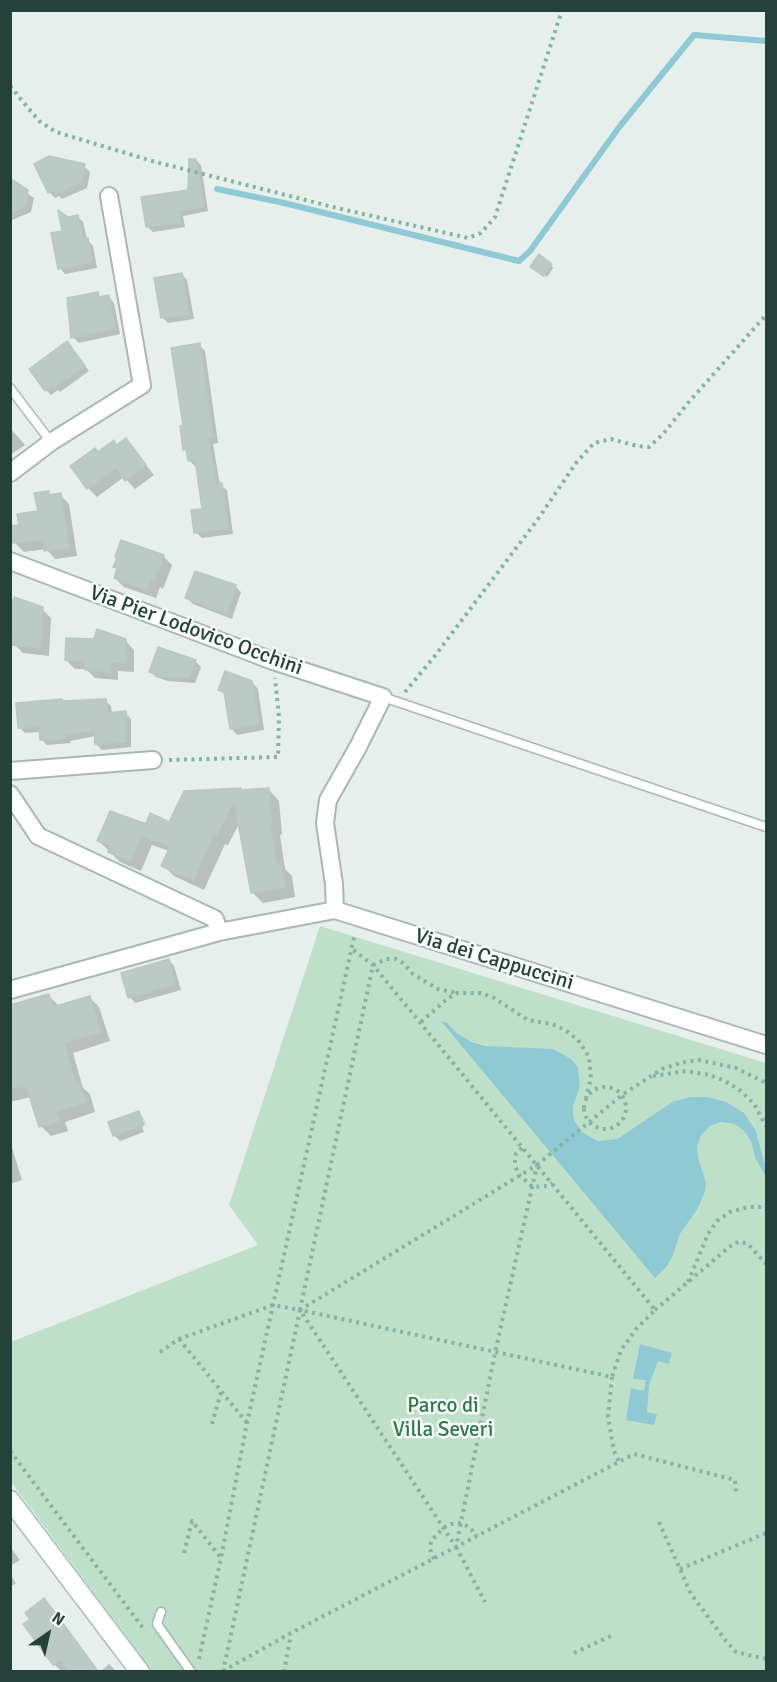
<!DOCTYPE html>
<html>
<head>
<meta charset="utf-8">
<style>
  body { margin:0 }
  #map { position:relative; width:777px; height:1682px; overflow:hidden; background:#e6efeb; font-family:Signika,sans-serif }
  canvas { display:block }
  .frame { position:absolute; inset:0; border:12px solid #24423a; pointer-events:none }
  .north { position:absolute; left:18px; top:1604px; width:60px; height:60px; -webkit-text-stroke:4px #f7fbf9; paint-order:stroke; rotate:34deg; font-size:16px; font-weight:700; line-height:24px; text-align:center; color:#24423a }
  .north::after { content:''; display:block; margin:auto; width:21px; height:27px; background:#24423a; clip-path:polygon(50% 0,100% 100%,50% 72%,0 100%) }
</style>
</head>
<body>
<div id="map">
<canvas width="777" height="1682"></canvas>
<div class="frame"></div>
<div class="north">N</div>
</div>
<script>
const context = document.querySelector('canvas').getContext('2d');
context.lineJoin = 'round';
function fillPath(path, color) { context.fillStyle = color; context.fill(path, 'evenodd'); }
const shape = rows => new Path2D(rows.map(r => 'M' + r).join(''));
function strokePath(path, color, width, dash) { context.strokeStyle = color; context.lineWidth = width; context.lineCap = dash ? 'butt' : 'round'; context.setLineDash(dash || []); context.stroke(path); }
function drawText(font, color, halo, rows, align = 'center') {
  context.font = font + ' Signika,sans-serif'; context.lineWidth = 5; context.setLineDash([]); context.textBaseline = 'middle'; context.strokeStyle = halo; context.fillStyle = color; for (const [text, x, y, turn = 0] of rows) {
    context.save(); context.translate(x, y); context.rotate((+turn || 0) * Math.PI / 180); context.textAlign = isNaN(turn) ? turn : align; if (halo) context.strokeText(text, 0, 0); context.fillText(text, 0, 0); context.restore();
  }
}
fillPath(shape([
  [320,926,766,1063,766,1168,756,1131,672,1102,617,1139,598,1141,582,1132,574,1120,573,1107,580,1086,578,1067,472,1042,458,1034,447,1023,673,1255,680,1234,697,1210,705,1192,706,1182,698,1158,697,1146,701,1136,710,1126,721,1122,734,1124,743,1130,751,1141,755,1158,766,1177,766,1671,152,1671,11,1482,11,1342,258,1245,229,1205]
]), '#bfe0c8');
fillPath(shape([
  [441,1021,447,1023,458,1034,472,1042,486,1046,553,1049,571,1059,578,1067,580,1086,573,1107,574,1120,582,1132,598,1141,617,1139,672,1102,690,1097,707,1097,726,1102,744,1113,756,1131,766,1168,766,1177,755,1158,751,1141,743,1130,734,1124,721,1122,710,1126,701,1136,697,1146,698,1158,706,1182,705,1192,697,1210,680,1234,673,1255,667,1266,655,1278],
  [640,1344,672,1353,669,1364,658,1361,649,1385,647,1412,657,1414,654,1425,626,1420,631,1388,644,1391,646,1380,633,1379]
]), '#8ec9d4');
fillPath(shape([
  [196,160,201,165,208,211,183,216,185,227,153,232,148,227,189,191],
  [84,166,90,172,87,188,62,199,59,196,55,198,49,192],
  [10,180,34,198,31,212,10,221],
  [77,216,83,222,87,239,93,246,97,268,65,274,60,268,64,232,67,218],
  [551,265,553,268,547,277,534,269],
  [182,274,187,280,194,319,168,323,162,317],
  [97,294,101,298,109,297,114,303,120,334,79,343,73,337],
  [67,343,89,371,60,392,58,390,51,395,46,390],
  [199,345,205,351,218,443,213,444,220,485,227,490,233,534,202,538,196,532,204,510,197,465,195,466,189,460,188,453,184,449,185,426],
  [10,428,25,445,10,455],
  [126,440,154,475,135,489,124,477,97,497,88,488,99,454,113,442,117,446],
  [48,493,51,496,60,495,69,504,77,556,55,559,46,549,24,552,15,543,21,526,39,512],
  [163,556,172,565,163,589,160,587,156,598,124,587,115,578,118,570,115,567],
  [235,586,241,592,232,619,193,604,187,598],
  [10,604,42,609,51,618,49,656,23,653,14,644,14,631,10,630],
  [125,640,134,650,134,672,118,671,118,680,95,678,86,669,75,669,66,660],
  [195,661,201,667,195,683,168,681,156,677,150,671],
  [252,682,258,689,264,730,237,735,232,729,226,695,220,690],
  [105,700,111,706,112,714,125,713,131,719,131,747,102,750,96,744,96,736,70,741,71,743,47,745,41,739,41,732,25,733,19,727],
  [269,790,279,801,282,834,280,835,285,869,292,876,295,897,263,903,252,892,240,822,228,845,225,844,204,890,174,876,163,865,169,851,152,845,141,871,120,862,99,841,147,825,170,824,185,793],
  [169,960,174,966,181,990,135,1003,130,997],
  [49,996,60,1007,89,997,99,1007,110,1041,73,1053,83,1088,90,1094,95,1112,65,1122,68,1131,51,1136,41,1126,31,1097,10,1102,10,1007],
  [138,1113,144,1119,148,1131,143,1118,139,1118,144,1132,120,1141,114,1135],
  [10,1141,22,1180,10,1184],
  [10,1547,20,1560,10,1566],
  [10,1575,16,1583,10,1587],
  [44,1600,53,1609,99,1672,72,1672,70,1669,62,1672,54,1664,32,1620],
  [109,1664,117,1672,100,1672]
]), '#0003');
strokePath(shape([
  [217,189,284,203,519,261,530,251,620,126,694,35,766,41]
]), '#8ec9d4', 6);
const building = shape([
  [49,156,85,164,82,182,55,194,54,190,48,193,34,164,49,156],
  [189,159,196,159,204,207,179,211,181,223,146,227,141,197,188,190,189,159],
  [10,178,28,190,26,206,10,213,10,178],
  [58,210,68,217,78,215,83,239,88,238,92,262,58,269,51,233,62,231,58,210],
  [539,254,552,264,543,276,530,267,539,254],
  [182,273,189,314,161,318,154,278,182,273],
  [98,292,99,297,109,295,115,328,71,338,67,298,98,292],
  [67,341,85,366,54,388,52,385,45,391,29,369,67,341],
  [200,343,213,437,208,438,216,484,222,483,228,528,194,533,191,510,202,509,195,459,188,461,186,449,183,450,180,426,183,425,171,348,200,343],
  [126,438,146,465,125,481,116,468,87,489,70,466,95,448,98,452,114,440,116,445,126,438],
  [49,491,49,495,61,493,69,548,44,551,43,540,13,543,10,526,19,525,17,514,38,511,34,493,49,491],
  [121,540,164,555,159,571,157,570,154,581,151,579,147,590,114,578,117,568,113,567,117,558,115,557,121,540],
  [195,571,236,585,227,614,185,598,195,571],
  [14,597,43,607,40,648,12,645,10,599,14,600,14,597],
  [97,629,126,639,126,663,110,662,110,672,85,670,85,661,65,660,66,638,94,639,97,629],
  [158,647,196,660,189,678,161,676,149,672,158,647],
  [225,671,252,681,259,724,230,729,224,692,218,690,225,671],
  [62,699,63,701,106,699,107,713,126,711,126,742,95,744,94,730,65,735,65,738,40,740,39,726,18,728,16,703,62,699],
  [241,788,240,790,269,788,272,824,270,824,276,864,281,863,285,887,251,893,234,801,217,835,214,834,193,880,161,866,170,846,141,836,131,861,108,852,110,845,97,841,110,811,146,824,150,813,169,822,184,791,241,788],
  [169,959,176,984,128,998,121,973,169,959],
  [49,994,53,1007,90,996,101,1032,64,1043,76,1084,80,1083,86,1102,56,1112,59,1121,39,1127,26,1086,10,1089,10,1005,49,994],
  [139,1111,144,1125,113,1136,108,1122,139,1111],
  [44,1598,98,1671,68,1671,61,1660,53,1665,23,1624,30,1619,25,1613,44,1598]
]);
fillPath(building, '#bbcac4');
strokePath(building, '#b8c9c2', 1.5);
const lane = shape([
  [10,388,51,442],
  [383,697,766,827],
  [161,1612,157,1624,191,1672]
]);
const street = shape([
  [10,473,51,442,142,385,109,196],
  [10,561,273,661,383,697,358,747,328,800,325,823,334,884,335,910],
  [10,771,153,760],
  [10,794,38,836,215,919,219,932],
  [10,990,219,932,335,910,766,1045]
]);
const secondary = shape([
  [10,1500,140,1672]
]);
strokePath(lane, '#a8b8b2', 11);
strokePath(street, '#a8b8b2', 20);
strokePath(secondary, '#a4bbb3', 21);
strokePath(shape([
  [10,86,39,121,56,132,152,161,337,208,468,238,481,233,495,217,562,10],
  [405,692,434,657,538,519,576,463,594,443,611,439,637,446,649,447,664,433,688,403,766,315],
  [169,760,278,757,279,717,275,678],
  [421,1022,447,999,457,993,481,993,494,998,528,1020,552,1024,565,1030,578,1040,589,1057,591,1078,586,1098],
  [653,1076,686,1071,710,1075,725,1081,741,1091,754,1104,766,1126],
  '584 1108a21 21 0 1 1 42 0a21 21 0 1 1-42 0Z',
  [522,1148,516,1153,515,1159,515,1165,519,1175,533,1187,547,1186,552,1183],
  [537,1165,622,1095,662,1069,680,1063,699,1060,736,1068,766,1083],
  [688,1282,708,1234,717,1221,730,1212,748,1207,766,1207],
  [655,1310,734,1243,741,1242,748,1244,766,1264],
  [179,1339,247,1423],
  [160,1352,179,1339,273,1305,300,1310,537,1165,495,1353,456,1547,300,1310,373,965,387,959,396,959,403,963,413,974,438,989,457,993],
  [612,1377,608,1417,614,1451,619,1462],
  [212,1424,221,1392],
  [10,1451,143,1628],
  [659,1522,691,1594,726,1641,736,1652,766,1659],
  [456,1547,485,1602],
  [184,1553,192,1521,221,1558],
  [434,1559,430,1549,431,1541,443,1528,451,1524,461,1523,469,1527,477,1536],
  [680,1569,766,1533],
  [574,1653,613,1635],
  [199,1659,221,1558,247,1423,355,933],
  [223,1671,291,1633,634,1454,735,1480,736,1494],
  [223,1672,300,1310,612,1377,621,1350,637,1328,655,1310,373,965,352,949],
  [284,1672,291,1634]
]), '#86b3a5', 4, [3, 4.5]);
strokePath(lane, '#fff', 8);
strokePath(street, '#fff', 16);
strokePath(secondary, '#fff', 18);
drawText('21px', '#24423a', '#f7fbf9', [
  ["Via Pier Lodovico Occhini",196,631,20],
  ["Via dei Cappuccini",494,960,17]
]);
drawText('21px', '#2d7a4b', '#f7fbf9', [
  ["Parco di",443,1406],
  ["Villa Severi",443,1430]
]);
</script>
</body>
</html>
